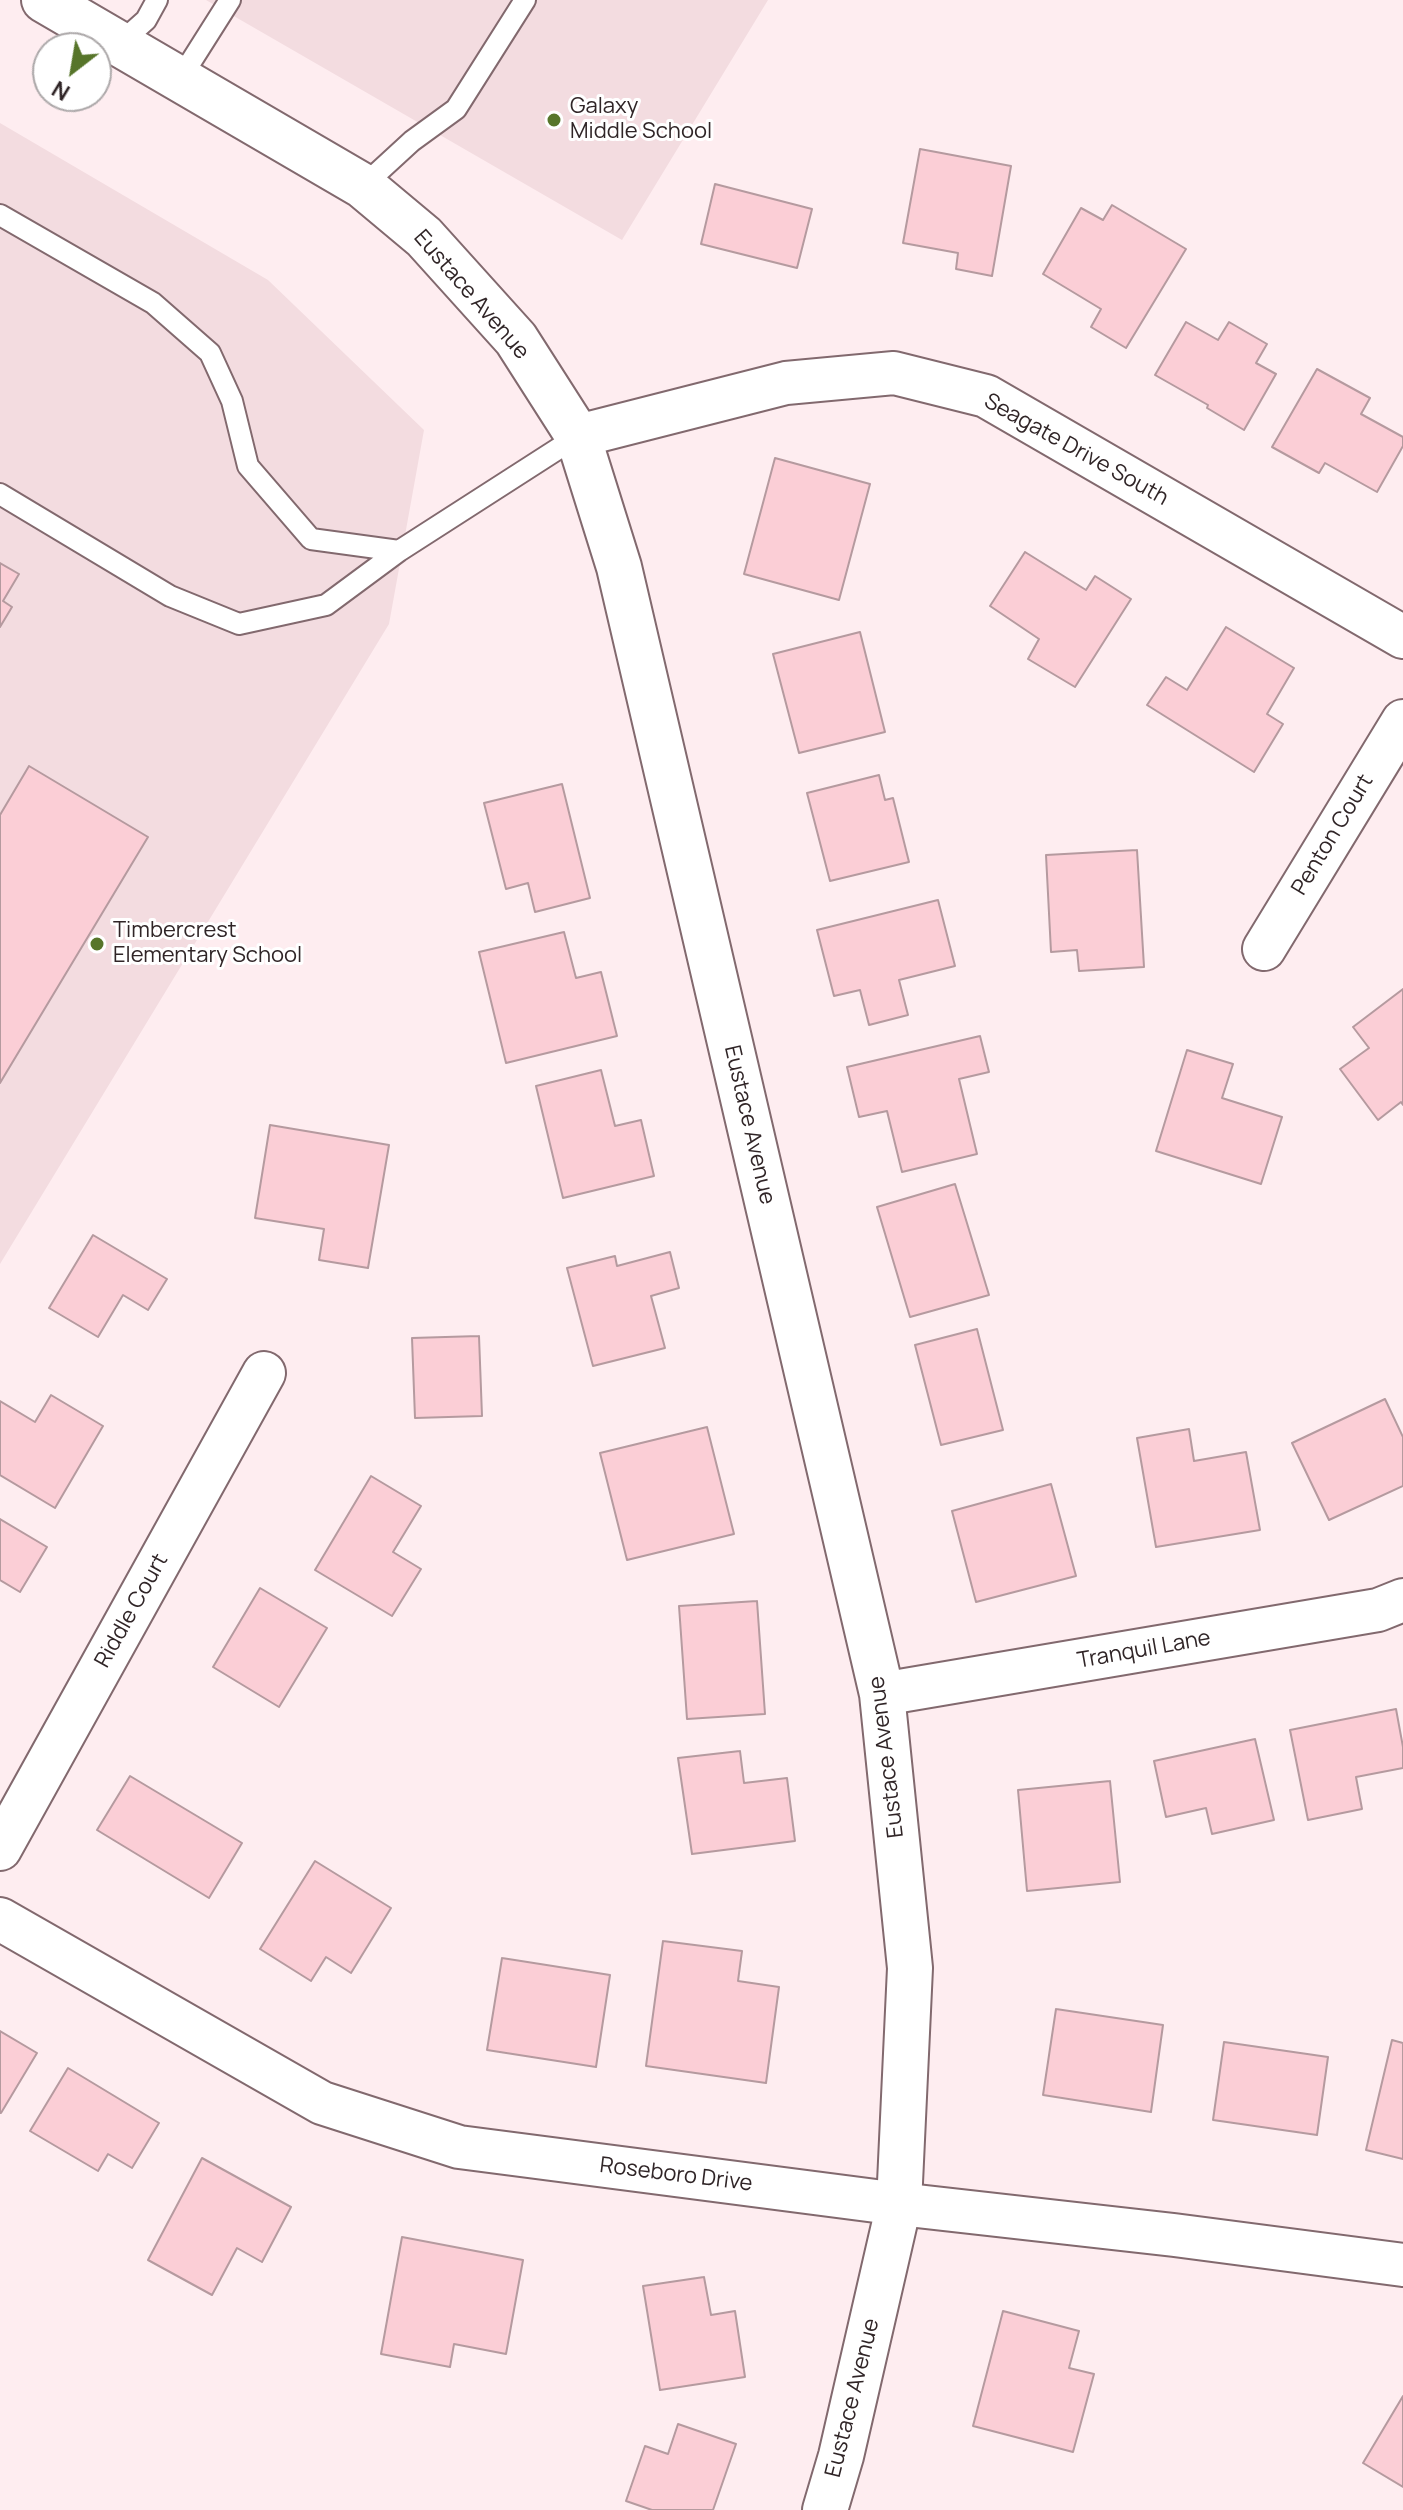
<!DOCTYPE html>
<html>
<head>
<meta charset="utf-8">
<style>
  body { margin:0 }
  #map { position:relative; width:1403px; height:2510px; overflow:hidden; background:#feedf0; font-family:Manrope,sans-serif }
  canvas { display:block }
  .north { position:absolute; left:32px; top:32px; width:80px; height:80px; box-sizing:border-box; background:#fff; border:2px solid #aca8a9; border-radius:50%; rotate:211deg; font-size:22px; font-weight:700; line-height:32px; text-align:center; color:#302527 }
  .north::after { content:''; display:block; margin:auto; width:28px; height:36px; background:#57752a; clip-path:polygon(50% 0,100% 100%,50% 72%,0 100%) }
</style>
</head>
<body>
<div id="map">
<canvas width="1403" height="2510"></canvas>
<div class="north">N</div>
</div>
<script>
const context = document.querySelector('canvas').getContext('2d');
context.lineJoin = 'round';
function fillPath(path, color) { context.fillStyle = color; context.fill(path, 'evenodd'); }
const shape = rows => new Path2D(rows.map(r => 'M' + r).join(''));
function strokePath(path, color, width, dash) { context.strokeStyle = color; context.lineWidth = width; context.lineCap = dash ? 'butt' : 'round'; context.setLineDash(dash || []); context.stroke(path); }
function drawText(font, color, halo, rows, align = 'center') {
  context.font = font + ' Manrope,sans-serif'; context.lineWidth = 6; context.setLineDash([]); context.textBaseline = 'middle'; context.strokeStyle = halo; context.fillStyle = color; for (const [text, x, y, turn = 0] of rows) {
    context.save(); context.translate(x, y); context.rotate((+turn || 0) * Math.PI / 180); context.textAlign = isNaN(turn) ? turn : align; if (halo) context.strokeText(text, 0, 0); context.fillText(text, 0, 0); context.restore();
  }
}
fillPath(shape([
  [206,0,768,0,622,240],
  [0,123,268,280,424,430,389,624,0,1264]
]), '#f3dce0');
const building = shape([
  [920,149,1011,166,992,276,956,269,958,253,903,243,920,149],
  [715,184,812,209,797,268,701,244,715,184],
  [1112,205,1186,249,1126,348,1091,327,1101,309,1043,274,1081,208,1103,220,1112,205],
  [1186,322,1218,340,1229,322,1267,344,1256,363,1276,374,1244,430,1207,408,1208,405,1155,375,1186,322],
  [1317,369,1370,398,1361,414,1403,437,1403,446,1377,492,1325,463,1319,473,1272,447,1317,369],
  [775,458,870,484,839,600,744,574,775,458],
  [1025,552,1086,590,1095,576,1131,599,1075,687,1028,659,1039,639,990,606,1025,552],
  [0,563,19,574,3,601,12,607,0,627,0,563],
  [1226,627,1294,668,1267,714,1283,724,1254,772,1147,705,1166,677,1187,690,1226,627],
  [860,632,885,732,799,753,773,654,860,632],
  [29,766,148,837,0,1083,0,815,29,766],
  [879,775,885,800,893,798,909,862,830,881,807,793,879,775],
  [562,784,590,898,535,912,528,883,506,889,484,803,562,784],
  [1137,850,1144,967,1079,971,1077,950,1051,952,1046,855,1137,850],
  [938,900,955,966,899,980,908,1015,869,1025,860,990,834,996,817,930,938,900],
  [564,932,576,978,601,972,617,1036,506,1063,479,952,564,932],
  [1403,989,1403,1105,1401,1102,1378,1120,1340,1069,1369,1048,1353,1027,1403,989],
  [980,1036,989,1072,959,1079,977,1154,902,1172,887,1111,859,1117,847,1067,980,1036],
  [1187,1050,1233,1064,1222,1098,1282,1117,1261,1184,1156,1151,1187,1050],
  [601,1070,615,1126,641,1120,654,1176,563,1198,536,1086,601,1070],
  [270,1125,389,1145,368,1268,319,1260,324,1229,255,1218,270,1125],
  [955,1184,989,1295,910,1317,877,1207,955,1184],
  [93,1235,167,1279,148,1310,123,1295,98,1337,49,1308,93,1235],
  [670,1252,679,1288,651,1296,665,1348,593,1366,567,1268,615,1256,617,1266,670,1252],
  [977,1329,1003,1430,941,1445,915,1345,977,1329],
  [479,1336,482,1416,415,1418,412,1338,479,1336],
  [51,1395,103,1426,55,1508,0,1475,0,1401,35,1422,51,1395],
  [1385,1399,1403,1437,1403,1486,1329,1520,1292,1443,1385,1399],
  [707,1427,734,1534,627,1560,600,1453,707,1427],
  [1189,1429,1194,1461,1246,1452,1260,1530,1156,1547,1137,1438,1189,1429],
  [371,1476,421,1506,393,1552,421,1569,392,1616,315,1570,371,1476],
  [1051,1484,1076,1576,976,1602,952,1511,1051,1484],
  [0,1519,47,1547,20,1592,0,1580,0,1519],
  [260,1588,327,1628,279,1707,213,1667,260,1588],
  [757,1601,765,1714,687,1719,679,1606,757,1601],
  [1396,1709,1403,1747,1403,1768,1356,1777,1362,1809,1308,1820,1290,1730,1396,1709],
  [1255,1739,1274,1820,1212,1834,1206,1808,1166,1817,1154,1761,1255,1739],
  [740,1751,744,1783,787,1778,795,1841,692,1854,678,1758,740,1751],
  [130,1776,242,1843,209,1898,97,1830,130,1776],
  [1110,1781,1120,1882,1027,1891,1018,1790,1110,1781],
  [315,1861,391,1908,351,1973,326,1957,311,1981,260,1949,315,1861],
  [663,1941,742,1951,738,1981,779,1987,766,2083,646,2066,663,1941],
  [502,1958,610,1975,596,2067,487,2050,502,1958],
  [1056,2009,1163,2025,1151,2112,1043,2095,1056,2009],
  [0,2031,37,2053,1,2113,0,2113,0,2031],
  [1392,2040,1403,2043,1403,2159,1366,2150,1392,2040],
  [1224,2042,1328,2057,1317,2135,1213,2120,1224,2042],
  [68,2068,159,2123,132,2168,108,2154,98,2171,30,2131,68,2068],
  [202,2158,291,2207,262,2262,237,2248,212,2295,148,2260,202,2158],
  [402,2237,523,2260,506,2354,454,2344,450,2367,381,2354,402,2237],
  [704,2277,711,2315,735,2311,745,2377,660,2390,643,2286,704,2277],
  [1003,2311,1079,2331,1069,2368,1094,2374,1073,2452,973,2426,1003,2311],
  [1403,2396,1403,2487,1363,2463,1403,2396],
  [678,2424,736,2444,713,2510,652,2510,626,2501,645,2446,668,2454,678,2424]
]);
fillPath(building, '#fbced6');
strokePath(building, '#b59a9f', 2);
const service = shape([
  [119,44,146,20,157,0],
  [180,79,230,0],
  [363,186,412,141,456,109,525,0],
  [0,215,153,303,210,353,232,401,248,466,311,539,399,551],
  [0,494,170,596,239,624,326,605,399,551,578,436]
]);
const minor = shape([
  [578,436,786,383,894,373,986,396,1403,637],
  [1264,949,1403,721],
  [882,1694,1378,1610,1403,1600],
  [0,1849,264,1373],
  [0,1919,322,2103,459,2147,899,2204,1174,2235,1403,2265]
]);
const tertiary = shape([
  [44,0,363,186,424,237,516,339,578,436,619,567,882,1694,910,1968,899,2204,841,2456,825,2510]
]);
strokePath(service, '#82696e', 24);
strokePath(minor, '#82696e', 46);
strokePath(tertiary, '#82696e', 48);
strokePath(service, '#fff', 20);
strokePath(minor, '#fff', 42);
strokePath(tertiary, '#fff', 44);
for (const [x, y, r, color] of [
  [554,120,8,"#57752a"],
  [97,944,8,"#57752a"]
]) { const dot = new Path2D(); dot.arc(x, y, r, 0, 2 * Math.PI); context.fillStyle = color; context.fill(dot); strokePath(dot, '#fff', 3); }
drawText('22px', '#302527', '#fff', [
  ["Galaxy",570,107],
  ["Middle School",570,132],
  ["Timbercrest",113,931],
  ["Elementary School",113,956]
], 'left');
drawText('22px', '#302527', '#fff', [
  ["Eustace Avenue",471,295,49],
  ["Seagate Drive South",1076,450,29],
  ["Penton Court",1333,835,-59],
  ["Eustace Avenue",749,1125,77],
  ["Riddle Court",132,1611,-61],
  ["Tranquil Lane",1144,1650,-10],
  ["Eustace Avenue",887,1757,-97],
  ["Roseboro Drive",676,2175,7],
  ["Eustace Avenue",853,2398,-76]
]);
</script>
</body>
</html>
